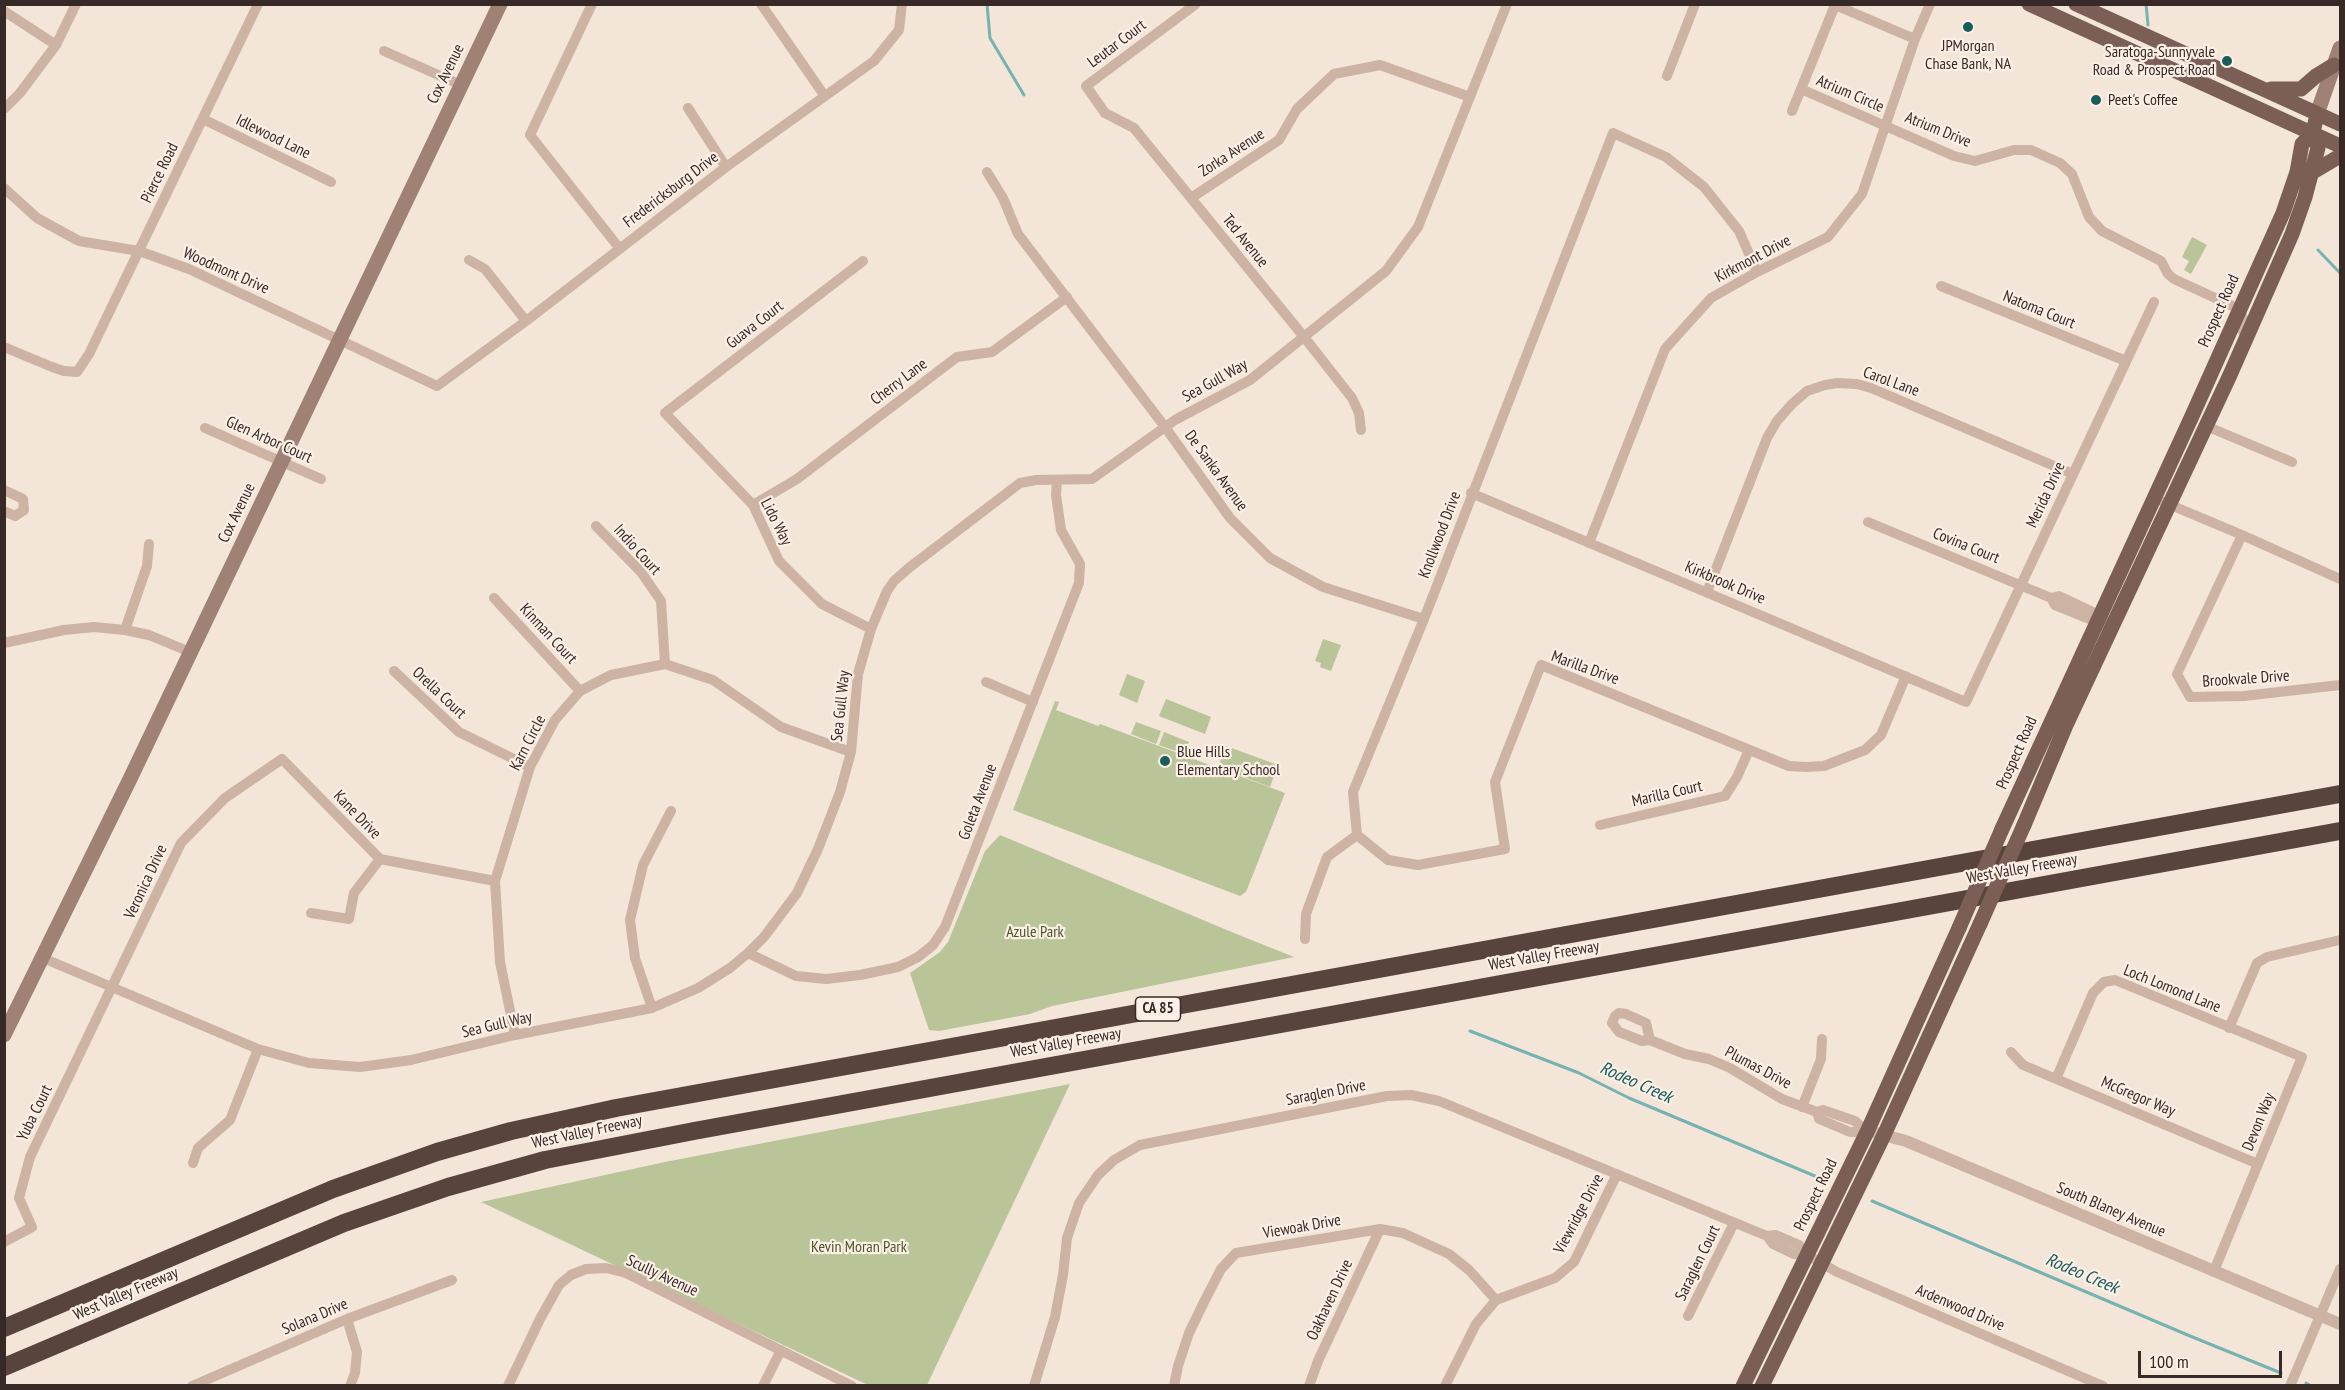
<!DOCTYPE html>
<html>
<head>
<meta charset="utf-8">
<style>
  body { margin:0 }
  #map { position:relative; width:2345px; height:1390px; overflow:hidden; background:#f4e5d9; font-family:"PT Sans Narrow",sans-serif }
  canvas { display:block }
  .frame { position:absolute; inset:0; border:6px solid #372a26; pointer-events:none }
  .scale { position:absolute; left:2138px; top:1351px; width:144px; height:27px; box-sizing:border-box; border:3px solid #372a26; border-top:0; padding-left:8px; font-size:18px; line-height:21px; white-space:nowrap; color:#372a26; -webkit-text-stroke:4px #fbefe6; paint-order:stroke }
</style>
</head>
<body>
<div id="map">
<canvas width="2345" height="1390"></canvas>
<div class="frame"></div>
<div class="scale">100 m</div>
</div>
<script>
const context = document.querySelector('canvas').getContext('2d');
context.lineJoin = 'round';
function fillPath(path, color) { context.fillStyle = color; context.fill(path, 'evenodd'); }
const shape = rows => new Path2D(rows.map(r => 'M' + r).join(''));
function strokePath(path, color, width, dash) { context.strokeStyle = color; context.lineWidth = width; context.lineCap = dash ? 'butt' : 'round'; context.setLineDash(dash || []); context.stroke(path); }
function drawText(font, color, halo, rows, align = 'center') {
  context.font = font + ' "PT Sans Narrow",sans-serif'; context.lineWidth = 4.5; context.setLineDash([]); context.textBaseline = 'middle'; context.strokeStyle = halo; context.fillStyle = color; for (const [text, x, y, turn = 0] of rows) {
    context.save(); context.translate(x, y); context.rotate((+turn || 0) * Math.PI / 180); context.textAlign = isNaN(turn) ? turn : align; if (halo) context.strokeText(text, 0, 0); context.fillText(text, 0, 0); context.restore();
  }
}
fillPath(shape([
  [2192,237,2207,245,2191,274,2184,270,2189,261,2182,257],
  [1323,639,1341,645,1331,671,1320,667,1321,663,1315,661],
  [1127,674,1145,681,1137,703,1119,695],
  [1166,699,1211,717,1205,734,1159,716],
  [1055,701,1059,702,1056,710,1098,726,1100,724,1285,793,1246,892,1240,896,1013,810],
  [1136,722,1161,731,1156,744,1131,734],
  [1164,732,1189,742,1184,754,1159,745],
  [1226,746,1278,765,1270,787,1218,767],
  [1000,835,1234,933,1294,957,1052,1006,1030,1014,939,1031,929,1030,910,973,940,952,948,942,985,851],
  [1070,1084,927,1385,868,1385,481,1202,665,1162]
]), '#b9c498');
strokePath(shape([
  [987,4,990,38,1024,95],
  [2146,4,2148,25],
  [2318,250,2340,273],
  [1470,1031,1579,1073,1629,1098,1822,1179],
  [1872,1201,2190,1336,2281,1373],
  [2306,1383,2311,1386]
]), '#76b3b0', 3);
strokePath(shape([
  [592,4,530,135,620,249],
  [761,4,824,95],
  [1196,4,1086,86,1105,113,1134,128,1304,337,1352,398,1359,413,1361,430],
  [4,11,56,45],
  [1915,39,1835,5,1801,89,1954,156,1975,161,2014,150,2031,150,2060,163,2072,174,2089,217,2102,231,2161,261,2168,274,2174,279,2239,309,2244,320,2242,330,2247,337],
  [384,51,461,85],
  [1667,76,1695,4],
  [688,108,726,167],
  [4,109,20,93,56,45,76,4],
  [1792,111,1801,89],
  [203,119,331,182],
  [987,172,1003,198,1018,234,1165,427,1230,518,1270,558,1323,587,1424,619],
  [4,188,37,218,79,241,139,251,189,269,437,386,526,321,726,167,874,61,899,30,902,4],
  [1191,198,1279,140,1297,109,1334,74,1380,65,1470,97],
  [469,260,485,269,526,321],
  [863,261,665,413,753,505,779,561,822,604,871,629],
  [1941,286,2126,361],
  [4,347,52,367,64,371,77,372,89,354,258,4],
  [2206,426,2292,462],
  [205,428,321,479],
  [4,490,23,499,24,510,15,516,4,511],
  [1471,493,1966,702,2154,302],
  [2154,498,2242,535],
  [753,505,797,479,957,357,992,352,1067,297],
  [1868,522,2051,598,2059,596,2099,615,2105,620],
  [596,526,641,572,661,601,665,664],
  [1589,543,1665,349,1711,298,1757,272,1828,237,1862,194,1915,39,1930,4],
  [2340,579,2242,535,2177,674,2190,697,2244,696,2340,685],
  [1707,592,1767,438,1777,421,1792,404,1807,391,1825,385,1837,383,1857,384,1871,388,2073,474],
  [494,598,580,691],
  [2051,598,2055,605,2102,624],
  [125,630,147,566,149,544],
  [4,643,64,630,94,627,125,630,149,635,190,652],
  [394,671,459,732,530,767],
  [986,682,1033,702],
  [1600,825,1725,796,1737,777,1749,750],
  [1357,835,1388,860,1418,865,1505,849,1495,782,1541,665,1789,766,1806,767,1824,766,1865,750,1881,735,1906,676],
  [311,913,349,919,354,893,380,859],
  [1305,939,1306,914,1327,857,1357,835,1353,792,1424,619,1613,133,1666,157,1704,187,1739,231,1757,272],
  [748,953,796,976,826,979,860,975,898,967,918,957,933,945,945,927,1079,583,1080,564,1061,530,1056,495,1057,481],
  [43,958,258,1049,309,1063,360,1067,411,1060,515,1035,652,1008,698,988,730,968,748,953,764,937,797,893,818,849,840,792,851,752,858,674,871,629,887,591,894,581,910,567,1020,483,1036,480,1092,479,1175,420,1250,380,1386,271,1418,227,1507,4],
  [652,1008,635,958,630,920,643,865,671,811],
  [2229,1028,2257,963,2267,957,2340,940],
  [515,1035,500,962,495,881,530,767,555,720,580,691,611,675,665,664,713,680,781,727,851,752],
  [1650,1040,1646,1023,1626,1014,1619,1013,1615,1016,1612,1023,1619,1032,1642,1041,1650,1040,1685,1054,1709,1059,1730,1068,1782,1099,1817,1112,1823,1110,1855,1121,1867,1132],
  [2011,1052,2023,1065,2258,1164],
  [2056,1079,2093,993,2104,982,2115,980,2302,1057,2214,1271],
  [1802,1107,1821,1059,1822,1039],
  [1817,1112,1819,1119,1850,1132,1867,1132],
  [193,1163,198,1148,230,1120,258,1049],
  [1767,1236,1773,1244,1794,1254,1807,1255],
  [4,1242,32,1227,19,1198,30,1157,181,843,225,798,282,759,380,859,495,881],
  [1688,1316,1734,1223],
  [347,1319,357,1352,355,1373,350,1386],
  [192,1386,347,1319,452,1280],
  [508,1386,540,1319,559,1285,571,1275,586,1269,606,1268,626,1273,852,1386],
  [763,1386,781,1350],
  [1034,1386,1055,1317,1063,1275,1067,1238,1079,1203,1098,1175,1114,1160,1140,1145,1387,1096,1411,1095,1439,1101,1767,1236,1776,1235,1799,1245,1807,1255,1837,1272,2103,1386],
  [1174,1386,1178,1366,1189,1333,1204,1302,1221,1269,1236,1253,1380,1229,1403,1233,1449,1254,1469,1270,1496,1300],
  [1309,1386,1318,1361,1380,1229],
  [1445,1386,1476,1324,1496,1300,1555,1278,1574,1262,1617,1174],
  [2290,1386,2340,1269]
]), '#cdb3a4', 10);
strokePath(shape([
  [1876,1133,1906,1141,2340,1324]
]), '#cdb3a4', 12);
strokePath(shape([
  [2317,114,2340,48],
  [4,1035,130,779,500,4]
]), '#a08176', 15);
strokePath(shape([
  [2029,4,2340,146],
  [2076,4,2340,124],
  [2271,89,2301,89,2316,76,2334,65],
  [2311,173,2340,156],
  [2024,825,2066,725,2230,375,2292,234,2305,197,2318,148,2313,133],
  [2002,829,2192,416,2283,213,2297,172,2302,144,2313,133,2317,114],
  [1743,1386,1867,1132,1959,928],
  [1762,1386,1884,1135,1980,924]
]), '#7b5f56', 15);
strokePath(shape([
  [4,1328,333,1189,437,1152,511,1131,616,1108,2340,794],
  [4,1367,344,1223,448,1187,545,1160,694,1131,2340,831]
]), '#59433d', 18);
strokePath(shape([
  [1980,924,2024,825],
  [1959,928,2002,829]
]), '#7b5f56', 15);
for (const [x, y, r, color] of [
  [1968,27,6,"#195c5b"],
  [2227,61,6,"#195c5b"],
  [2096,100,6,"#195c5b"],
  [1165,761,6,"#195c5b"]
]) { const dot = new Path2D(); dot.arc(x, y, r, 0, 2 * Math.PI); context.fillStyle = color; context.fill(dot); strokePath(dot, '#fbefe6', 2); }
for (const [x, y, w] of [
  [1158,1009,45]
]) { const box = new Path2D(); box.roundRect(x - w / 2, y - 12, w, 24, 4.5); context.fillStyle = '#fbefe6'; context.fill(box); strokePath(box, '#372a26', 1.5); }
drawText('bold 15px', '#372a26', null, [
  ["CA 85",1158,1009]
]);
drawText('16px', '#372a26', '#fbefe6', [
  ["Leutar Court",1117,44,-37],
  ["Cox Avenue",446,74,-64],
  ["Atrium Circle",1850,94,23],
  ["Atrium Drive",1938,130,22],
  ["Idlewood Lane",273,137,26],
  ["Zorka Avenue",1232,153,-33],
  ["Pierce Road",160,173,-64],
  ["Fredericksburg Drive",671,190,-37],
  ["Ted Avenue",1245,241,51],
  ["Kirkmont Drive",1753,259,-28],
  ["Woodmont Drive",226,271,24],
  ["Natoma Court",2039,310,22],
  ["Prospect Road",2219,311,-66],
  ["Guava Court",755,325,-38],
  ["Sea Gull Way",1215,381,-29],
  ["Cherry Lane",899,382,-37],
  ["Carol Lane",1891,382,20],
  ["Glen Arbor Court",269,440,24],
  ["De Sanka Avenue",1216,471,54],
  ["Merida Drive",2046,495,-65],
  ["Cox Avenue",237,513,-64],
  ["Lido Way",776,522,63],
  ["Knollwood Drive",1440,535,-69],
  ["Covina Court",1966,546,22],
  ["Indio Court",637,550,48],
  ["Kirkbrook Drive",1725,583,23],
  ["Kinman Court",548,634,47],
  ["Marilla Drive",1585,668,20],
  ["Brookvale Drive",2246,679,-4],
  ["Orella Court",439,693,43],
  ["Sea Gull Way",841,706,-84],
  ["Karn Circle",528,743,-63],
  ["Prospect Road",2017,753,-66],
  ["Marilla Court",1667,794,-13],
  ["Goleta Avenue",978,802,-69],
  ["Kane Drive",357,815,46],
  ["West Valley Freeway",2022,869,-10],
  ["Veronica Drive",146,882,-65],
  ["West Valley Freeway",1544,956,-10],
  ["Loch Lomond Lane",2172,989,22],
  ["Sea Gull Way",497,1025,-13],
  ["West Valley Freeway",1066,1043,-10],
  ["Plumas Drive",1758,1068,28],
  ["Saraglen Drive",1326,1093,-11],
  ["McGregor Way",2138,1097,23],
  ["Yuba Court",35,1113,-64],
  ["Devon Way",2259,1122,-68],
  ["West Valley Freeway",587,1132,-12],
  ["Prospect Road",1816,1195,-64],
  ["South Blaney Avenue",2111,1210,23],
  ["Viewridge Drive",1579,1214,-62],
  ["Viewoak Drive",1302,1227,-10],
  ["Saraglen Court",1698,1263,-64],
  ["Scully Avenue",662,1276,25],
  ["West Valley Freeway",126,1294,-23],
  ["Oakhaven Drive",1330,1300,-65],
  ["Ardenwood Drive",1960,1308,23],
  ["Solana Drive",315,1317,-23]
]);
drawText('16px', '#372a26', '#fbefe6', [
  ["JPMorgan",1968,46,"center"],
  ["Chase Bank, NA",1968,64,"center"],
  ["Saratoga-Sunnyvale",2215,52,"right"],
  ["Road & Prospect Road",2215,70,"right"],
  ["Peet's Coffee",2108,100],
  ["Blue Hills",1177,752],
  ["Elementary School",1177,770]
], 'left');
drawText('16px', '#4a5828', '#fbefe6', [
  ["Azule Park",1035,932],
  ["Kevin Moran Park",859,1247]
]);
drawText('italic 18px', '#195c5b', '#fbefe6', [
  ["Rodeo Creek",1636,1083,24],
  ["Rodeo Creek",2082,1274,23]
]);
</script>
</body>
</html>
